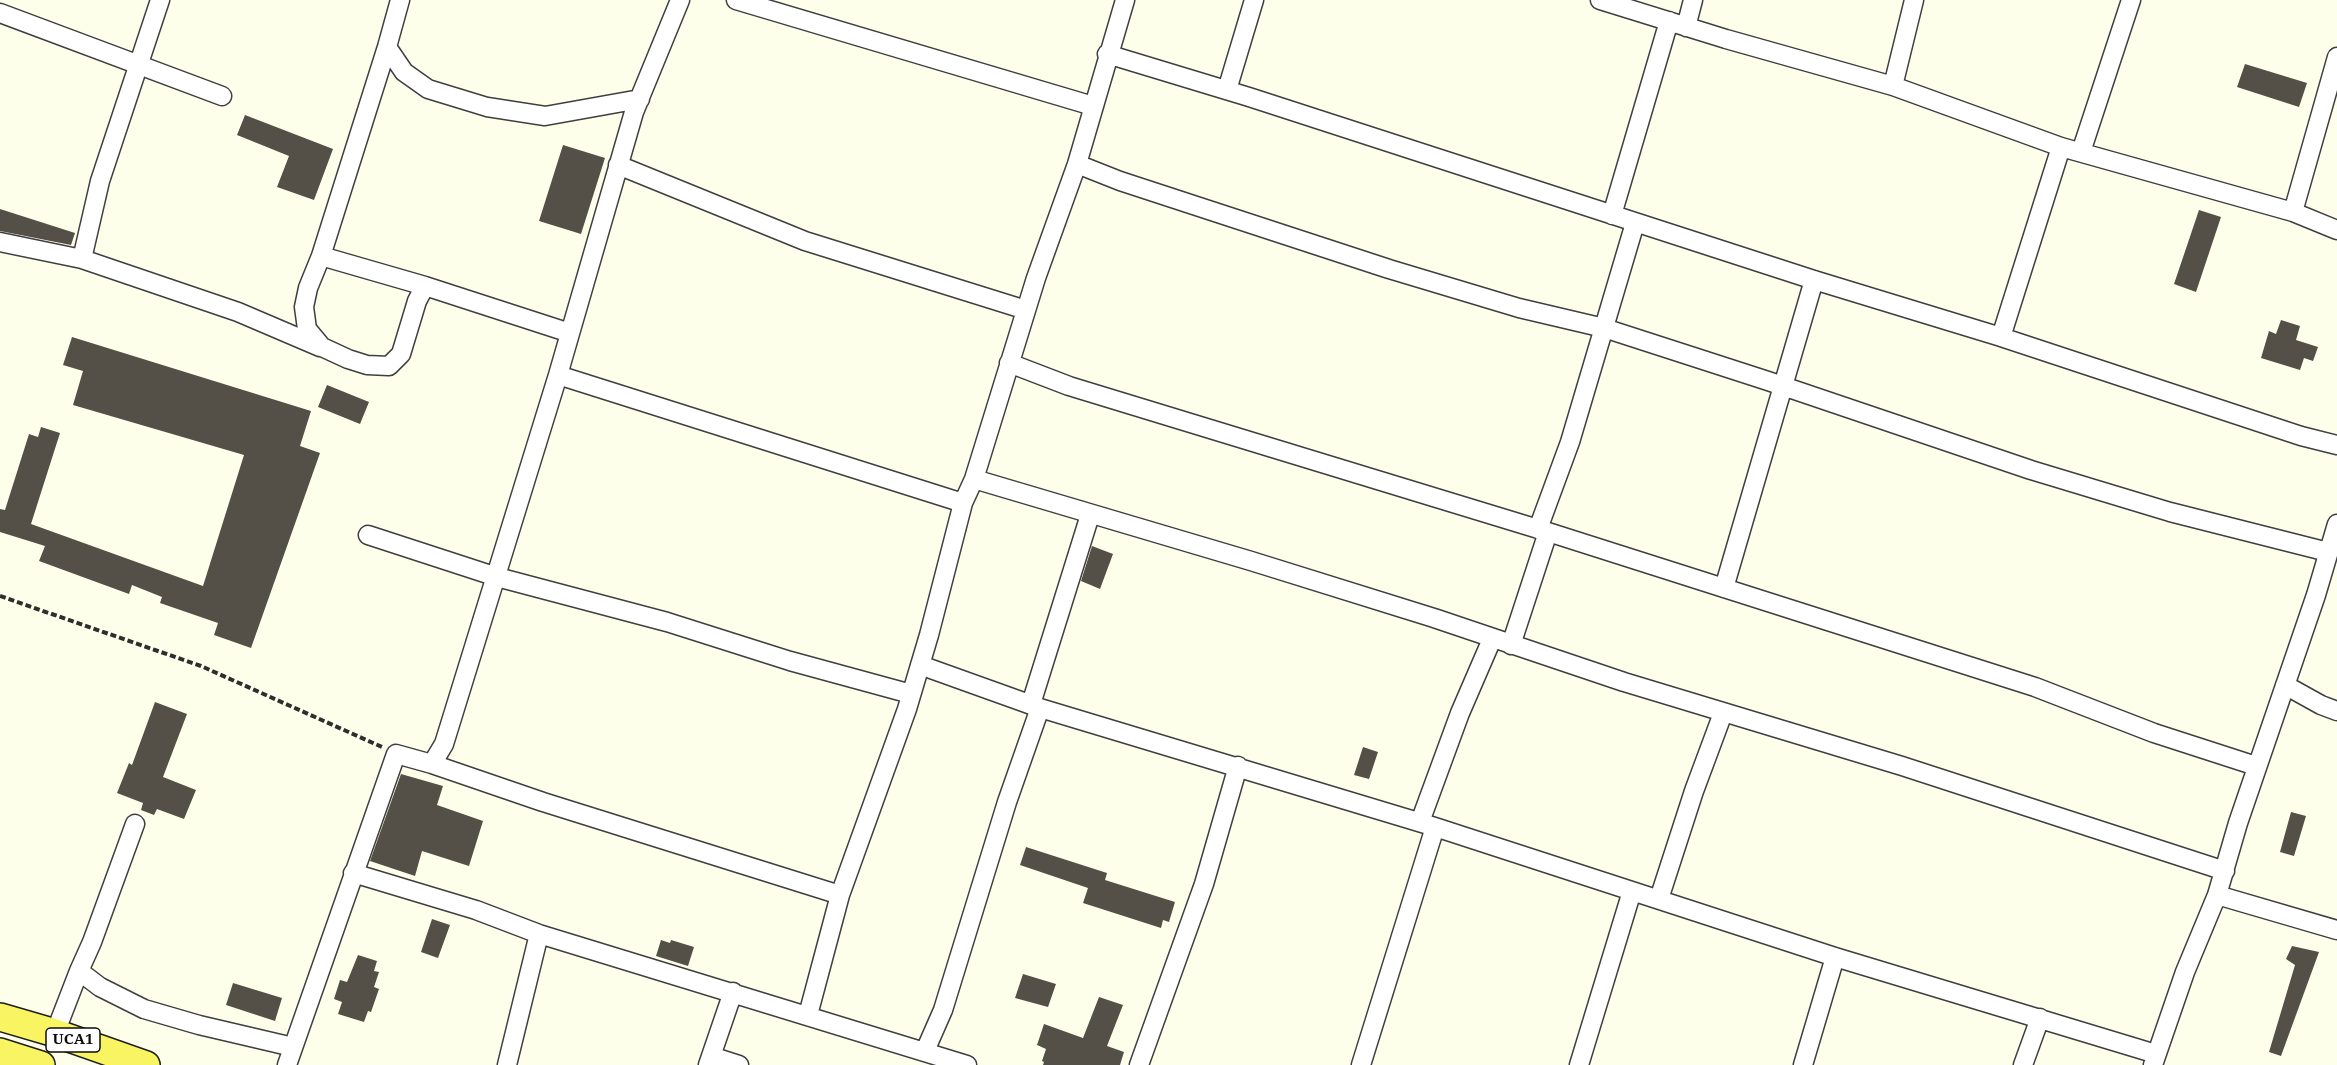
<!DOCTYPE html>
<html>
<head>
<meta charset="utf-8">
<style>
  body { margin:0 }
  canvas { display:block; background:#feffeb }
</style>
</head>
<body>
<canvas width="2337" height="1065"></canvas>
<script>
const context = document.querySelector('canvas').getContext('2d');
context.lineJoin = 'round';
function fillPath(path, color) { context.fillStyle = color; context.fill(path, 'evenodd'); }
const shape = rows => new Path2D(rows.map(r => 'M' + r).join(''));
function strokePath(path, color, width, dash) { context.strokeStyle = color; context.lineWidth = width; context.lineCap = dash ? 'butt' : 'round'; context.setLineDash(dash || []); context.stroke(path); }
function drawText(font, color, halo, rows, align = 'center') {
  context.font = font + ' "Noto Serif",serif'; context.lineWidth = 6; context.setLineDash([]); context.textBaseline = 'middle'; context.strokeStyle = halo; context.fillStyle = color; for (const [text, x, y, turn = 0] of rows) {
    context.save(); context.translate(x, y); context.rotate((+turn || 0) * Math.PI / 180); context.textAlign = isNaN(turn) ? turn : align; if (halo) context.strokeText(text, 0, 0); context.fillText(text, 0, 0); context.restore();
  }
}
fillPath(shape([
  [2245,64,2307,83,2299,107,2237,87],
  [245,115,333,149,314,200,277,187,289,156,237,135],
  [563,145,605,158,581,234,539,221],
  [0,209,75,233,71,245,0,231],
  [2199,210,2221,217,2196,292,2174,284],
  [2281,320,2300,326,2296,340,2318,347,2313,361,2304,358,2300,370,2261,358,2269,331,2276,334],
  [72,337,311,411,300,446,320,453,251,648,214,635,218,623,160,603,162,597,132,585,129,594,39,561,45,546,0,532,0,509,5,510,29,434,38,437,41,427,60,433,31,524,203,586,244,455,73,405,83,371,63,365],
  [327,385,369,402,360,424,318,407],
  [1092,546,1113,554,1100,589,1081,581],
  [155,702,187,714,163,777,196,790,184,819,157,809,154,815,141,810,143,803,117,793,129,763,132,765],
  [1363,747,1378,752,1369,779,1354,775],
  [401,774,443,786,437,805,483,821,469,866,422,851,415,876,370,861],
  [2291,812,2306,816,2294,856,2280,852],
  [1026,847,1107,873,1105,880,1175,902,1169,922,1163,920,1161,928,1083,903,1088,888,1020,865],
  [432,919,450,925,438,958,421,952],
  [661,940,670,943,671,940,694,947,688,966,656,956],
  [2292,946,2319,952,2281,1056,2269,1052,2295,965,2286,959],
  [358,955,377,961,374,971,379,972,374,987,379,989,371,1012,368,1011,364,1022,338,1014,342,1002,334,999,340,980,347,982],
  [1023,974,1056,984,1048,1007,1015,998],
  [233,983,282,998,275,1021,226,1005],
  [1099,997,1123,1005,1107,1046,1124,1052,1120,1065,1043,1065,1044,1062,1042,1061,1046,1049,1037,1045,1044,1024,1083,1038]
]), '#545048');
const minor = shape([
  [400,0,387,47,321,256,308,288,304,307,307,329,322,347,348,359,367,365,389,366,401,354,417,301,425,286,570,333],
  [736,0,1093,106],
  [1600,0,1726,39,1893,86,2061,147,2293,212,2337,230],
  [0,13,222,96],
  [1686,27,1693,0],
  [387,47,404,72,428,89,487,107,545,116,640,99],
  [1107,54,1249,97,1814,280,2001,337,2301,436,2337,445],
  [1893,86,1914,0],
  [1227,90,1254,0],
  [2081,152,2131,0],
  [1077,164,1120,181,1389,269,1519,308,1604,328,1768,381,2031,470,2170,512,2328,552],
  [618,165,805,241,1026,310],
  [2293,212,2337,57],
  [1612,215,1669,21],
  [0,242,82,259,100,181,160,0],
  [321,256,425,286],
  [82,259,238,312,320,347],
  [2001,337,2061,147],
  [1009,363,1069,386,1548,532,2035,687,2154,733,2256,766],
  [558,375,963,503],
  [974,479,1251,561,1434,618,1624,682,1902,766,2225,871],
  [1538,529,1570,442,1635,223],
  [368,535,497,577,667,622,790,661,911,694],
  [1724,588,1814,280],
  [1511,645,1548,532],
  [920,665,1040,708,1435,827,1835,957,2156,1054],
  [2285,685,2321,705,2337,711],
  [1031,704,1090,515],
  [432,764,543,802,840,895],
  [1420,822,1460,713,1492,639],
  [135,824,92,942,79,971,100,987,144,1009,199,1025,293,1047],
  [353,873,476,910,539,934,967,1065],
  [2217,895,2337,930],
  [1659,899,1694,791,1723,713],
  [808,1015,840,895,907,709,929,635,963,503,974,479,1036,278,1077,164,1125,0],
  [55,1033,79,971],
  [925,1051,943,1010,1007,802,1040,708],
  [711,1056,739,1065],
  [287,1065,396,754,432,764,444,744,558,375,634,112,680,0],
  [507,1065,539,934],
  [708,1065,733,992],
  [1139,1065,1204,884,1238,766],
  [1361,1065,1435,827],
  [1579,1065,1632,891],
  [1803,1065,1835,957],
  [2023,1065,2040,1018],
  [2153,1065,2185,972,2217,895,2238,823,2316,595,2337,524]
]);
const primary = shape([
  [0,1017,55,1033,146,1065],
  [0,1052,41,1065]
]);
strokePath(minor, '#3f3f3f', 21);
strokePath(primary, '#1d1d1d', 30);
strokePath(shape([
  [0,596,201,666,382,747]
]), '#2e2e2e', 4, [6, 3]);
strokePath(minor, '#fff', 18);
strokePath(primary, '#f8f462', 27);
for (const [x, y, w] of [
  [73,1040,54]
]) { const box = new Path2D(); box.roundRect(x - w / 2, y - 12, w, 24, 4.5); context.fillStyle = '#fff'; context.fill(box); strokePath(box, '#0c0c0c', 1.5); }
drawText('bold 15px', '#0c0c0c', null, [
  ["UCA1",73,1040]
]);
</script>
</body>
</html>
